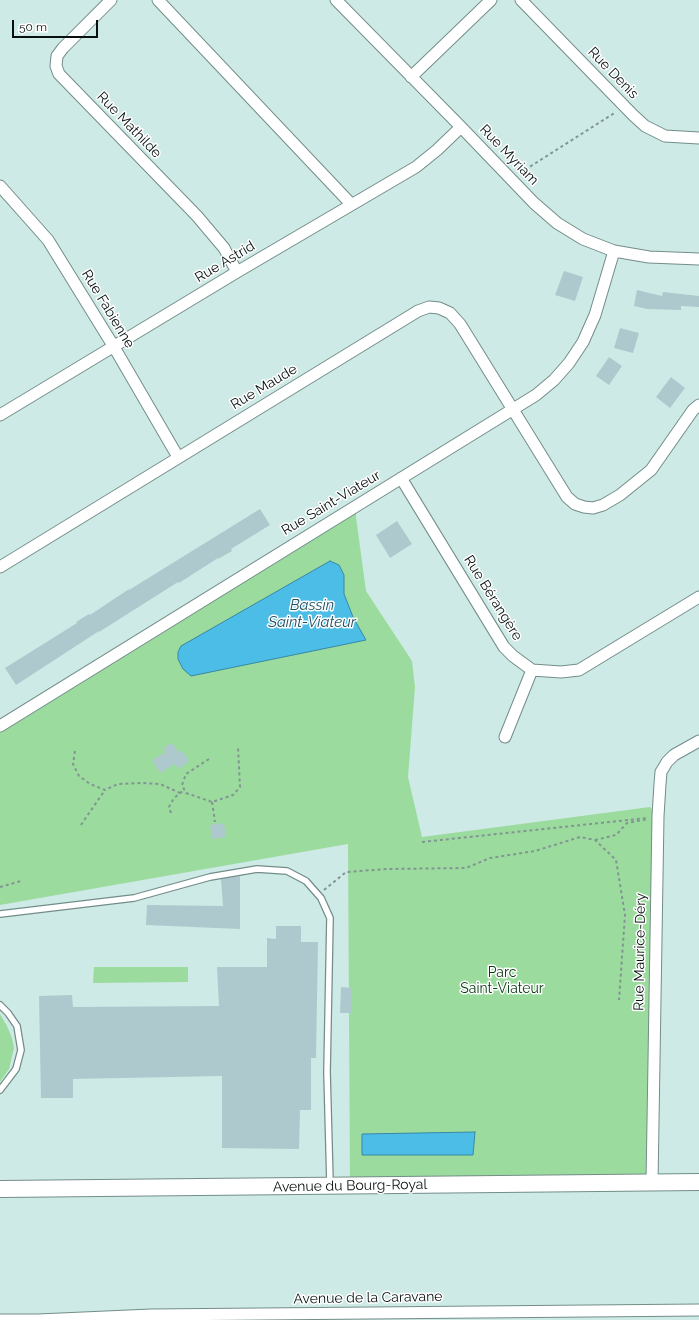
<!DOCTYPE html>
<html>
<head>
<meta charset="utf-8">
<style>
  body { margin:0 }
  #map { position:relative; width:699px; height:1320px; overflow:hidden; background:#ceeae6; font-family:Raleway,sans-serif }
  canvas { display:block }
  .scale { position:absolute; left:12px; top:20px; width:86px; height:18px; box-sizing:border-box; border:2px solid #07100f; border-top:0; padding-left:5px; font-size:12px; line-height:14px; white-space:nowrap; color:#07100f; -webkit-text-stroke:3px #fff; paint-order:stroke }
</style>
</head>
<body>
<div id="map">
<canvas width="699" height="1320"></canvas>
<div class="scale">50 m</div>
</div>
<script>
const context = document.querySelector('canvas').getContext('2d');
context.lineJoin = 'round';
function fillPath(path, color) { context.fillStyle = color; context.fill(path, 'evenodd'); }
const shape = rows => new Path2D(rows.map(r => 'M' + r).join(''));
function strokePath(path, color, width, dash) { context.strokeStyle = color; context.lineWidth = width; context.lineCap = dash ? 'butt' : 'round'; context.setLineDash(dash || []); context.stroke(path); }
function drawText(font, color, halo, rows, align = 'center') {
  context.font = font + ' Raleway,sans-serif'; context.lineWidth = 3; context.setLineDash([]); context.textBaseline = 'middle'; context.strokeStyle = halo; context.fillStyle = color; for (const [text, x, y, turn = 0] of rows) {
    context.save(); context.translate(x, y); context.rotate((+turn || 0) * Math.PI / 180); context.textAlign = isNaN(turn) ? turn : align; if (halo) context.strokeText(text, 0, 0); context.fillText(text, 0, 0); context.restore();
  }
}
fillPath(shape([
  [356,505,356,517,366,591,412,661,415,687,408,777,422,837,650,807,658,816,652,1183,350,1185,348,844,0,905,0,726],
  [94,967,188,967,188,982,93,983],
  [0,1014,7,1026,12,1038,14,1048,9,1069,0,1082]
]), '#9cdb9e');
const water = shape([
  [330,561,339,565,344,575,344,594,353,617,366,640,191,676,183,669,178,659,178,652,181,646,330,561],
  [475,1132,473,1155,362,1155,362,1134,475,1132]
]);
fillPath(water, '#4cbde6');
strokePath(water, '#3789a6', 1);
fillPath(shape([
  [564,271,583,277,575,301,555,295],
  [637,290,662,296,663,292,699,296,699,307,681,306,681,310,647,309,634,306],
  [620,328,639,333,633,353,614,348],
  [609,357,622,366,609,385,596,376],
  [671,377,685,388,670,408,656,397],
  [260,509,270,525,231,549,232,551,218,559,218,558,179,583,178,582,99,632,99,631,16,685,5,668,77,623,76,622,89,614,90,615,129,589,129,590],
  [397,521,412,544,390,558,376,535],
  [172,743,180,753,183,751,189,761,179,769,175,764,160,773,152,760,166,752,163,748],
  [224,823,226,837,212,839,210,825],
  [240,876,240,929,146,925,147,905,223,906,221,879],
  [276,926,301,926,301,942,318,942,316,1058,311,1058,311,1110,300,1110,299,1149,222,1148,222,1076,73,1079,73,1098,41,1098,39,996,72,995,73,1007,219,1006,217,967,267,967,267,938,276,939],
  [341,987,352,988,351,1013,340,1013]
]), '#aec9cd');
const lane = shape([
  [0,914,134,898,210,877,257,869,287,871,306,881,321,898,330,918,327,1072,330,1184],
  [0,1005,8,1013,17,1026,21,1050,16,1069,0,1090]
]);
const street = shape([
  [111,0,63,48,57,56,56,66,59,74,197,216,224,248,237,272],
  [158,0,351,204],
  [336,0,461,127,534,203,557,223,583,239,614,251,649,257,699,259],
  [521,0,633,115,645,126,665,136,699,138],
  [411,77,491,0],
  [0,186,48,240,114,347,178,457],
  [0,415,237,272,416,167,437,150,461,127],
  [401,478,504,647,513,656,532,670,561,672,579,670,699,597],
  [0,567,418,311,429,307,439,308,450,313,460,324,567,497,575,504,584,507,593,508,603,505,620,495,651,470,693,410,699,405],
  [0,726,536,395,554,380,569,363,583,342,595,315,614,251],
  [505,737,532,670],
  [652,1183,658,816,660,784,661,772,667,762,674,755,699,741],
  [0,1320,38,1320,151,1315,699,1310]
]);
const secondary = shape([
  [0,1189,699,1182]
]);
strokePath(lane, '#738d89', 8);
strokePath(street, '#738d89', 13);
strokePath(secondary, '#738d89', 18);
strokePath(shape([
  [520,173,616,112],
  [75,751,73,764,79,776,90,784,105,790,118,784,141,783,160,784,180,793],
  [209,759,186,774,182,785,186,793,212,802,233,795,240,787,238,747],
  [212,802,215,822],
  [171,813,169,807,174,798,184,790],
  [81,825,87,816,105,790],
  [595,840,616,835,627,823,648,819],
  [422,842,647,818],
  [0,887,21,881],
  [324,890,346,872,387,869,466,868,490,858,535,851,580,837,595,840,616,860,625,915,619,1000]
]), '#819592', 2, [3, 3]);
strokePath(lane, '#fff', 5.5);
strokePath(street, '#fff', 11);
strokePath(secondary, '#fff', 16);
drawText('14px', '#07100f', '#fff', [
  ["Rue Denis",613,73,46],
  ["Rue Mathilde",129,125,46],
  ["Rue Myriam",509,155,46],
  ["Rue Astrid",225,262,-31],
  ["Rue Fabienne",108,309,59],
  ["Rue Maude",264,387,-31],
  ["Rue Saint-Viateur",331,503,-31],
  ["Rue Bérangère",493,598,58],
  ["Rue Maurice-Déry",640,952,-89],
  ["Avenue du Bourg-Royal",350,1186,-1],
  ["Avenue de la Caravane",368,1298,-1]
]);
drawText('14px', '#04380c', '#fff', [
  ["Parc",502,973],
  ["Saint-Viateur",502,989]
]);
drawText('italic 15px', '#204f61', '#fff', [
  ["Bassin",312,605],
  ["Saint-Viateur",312,622]
]);
</script>
</body>
</html>
